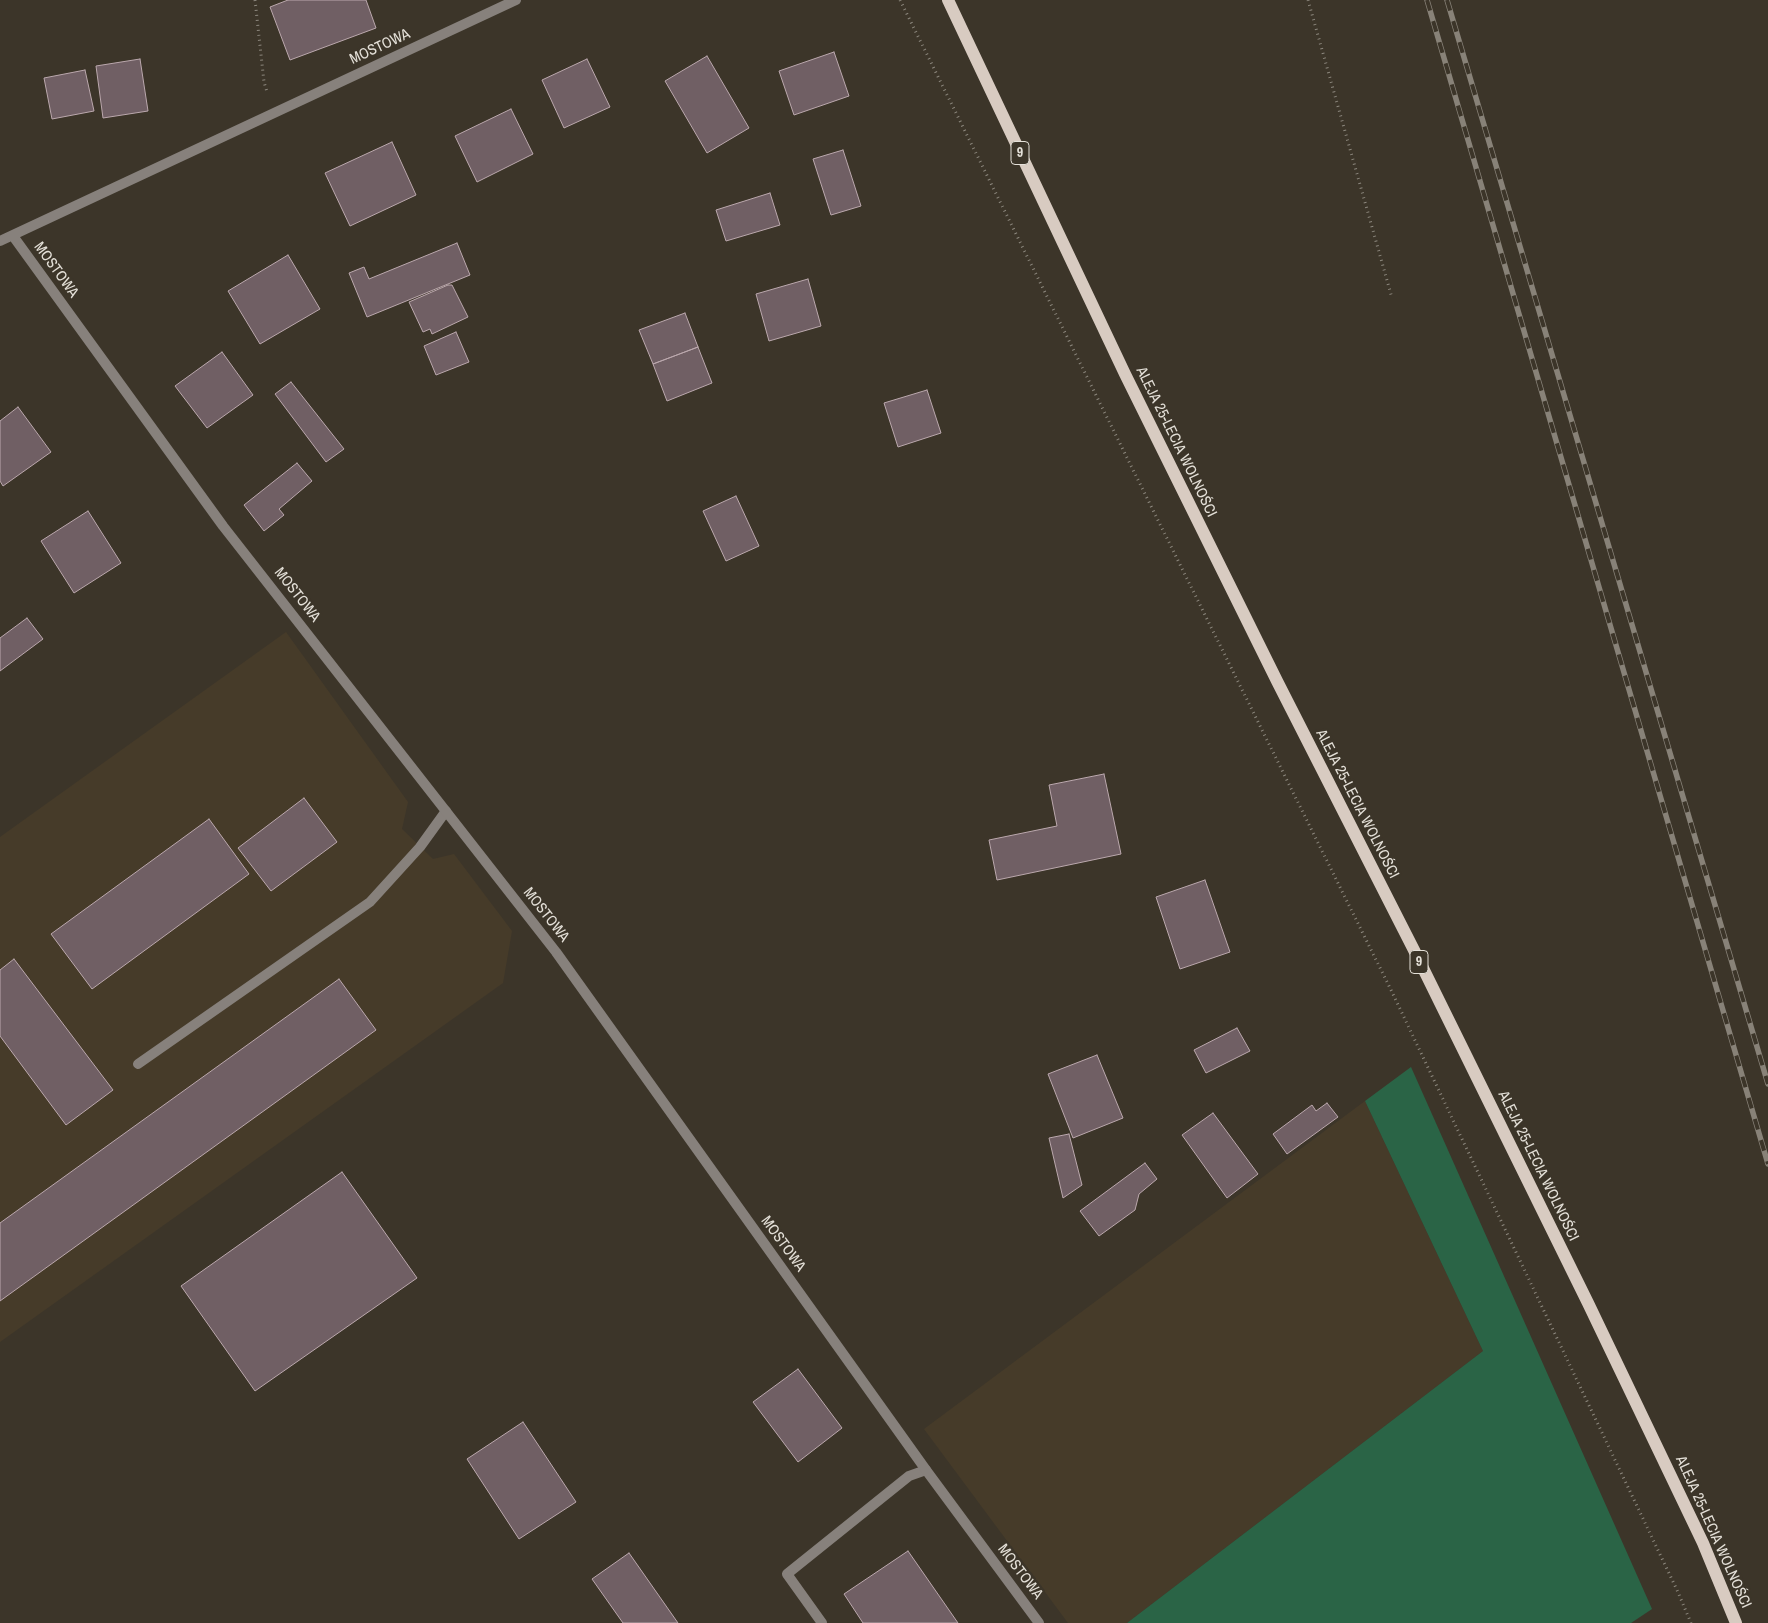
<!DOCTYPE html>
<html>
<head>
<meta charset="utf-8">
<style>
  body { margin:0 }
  canvas { display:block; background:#3c3529 }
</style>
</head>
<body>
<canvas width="1768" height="1623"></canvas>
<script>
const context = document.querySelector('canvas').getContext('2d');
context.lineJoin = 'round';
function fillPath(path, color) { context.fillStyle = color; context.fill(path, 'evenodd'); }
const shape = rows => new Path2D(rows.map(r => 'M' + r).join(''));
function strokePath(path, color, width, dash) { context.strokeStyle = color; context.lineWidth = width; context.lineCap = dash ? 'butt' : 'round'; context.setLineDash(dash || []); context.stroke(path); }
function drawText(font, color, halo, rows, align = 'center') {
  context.font = font + ' "Archivo Narrow",sans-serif'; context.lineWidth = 5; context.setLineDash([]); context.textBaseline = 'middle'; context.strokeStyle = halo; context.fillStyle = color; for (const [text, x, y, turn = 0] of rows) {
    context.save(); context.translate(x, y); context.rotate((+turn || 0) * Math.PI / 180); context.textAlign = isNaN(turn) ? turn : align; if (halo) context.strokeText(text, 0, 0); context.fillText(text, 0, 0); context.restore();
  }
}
fillPath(shape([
  [286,632,408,802,402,829,433,859,454,854,512,931,503,983,0,1342,0,837],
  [1365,1101,1483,1351,1127,1623,1068,1623,924,1429]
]), '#463b29');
fillPath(shape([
  [1411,1067,1652,1609,1631,1623,1127,1623,1483,1351,1365,1101]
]), '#2a6446');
const building = shape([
  [288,0,366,0,376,28,290,60,270,7,288,0],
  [834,52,849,96,794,115,779,71,834,52],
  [707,56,749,128,707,153,665,81,707,56],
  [140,59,148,111,103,118,96,66,140,59],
  [587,59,610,107,564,128,542,80,587,59],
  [85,70,94,111,52,119,44,78,85,70],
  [511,109,533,154,477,182,455,136,511,109],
  [392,142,416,195,350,226,325,173,392,142],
  [843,150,861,206,831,215,813,159,843,150],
  [770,193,780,225,726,241,716,210,770,193],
  [457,243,470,275,367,317,349,273,364,267,369,279,457,243],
  [288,255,320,309,260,344,228,291,288,255],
  [808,279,821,326,769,341,756,294,808,279],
  [448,285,452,285,468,317,432,334,430,329,423,332,409,302,448,285],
  [685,313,698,347,653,364,639,330,685,313],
  [456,332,469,362,436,375,424,346,456,332],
  [698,347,712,383,667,401,653,364,698,347],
  [222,352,253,395,207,428,175,386,222,352],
  [291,382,344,449,326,462,275,394,291,382],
  [927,390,941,433,898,447,884,403,927,390],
  [18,407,51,452,3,486,0,481,0,421,18,407],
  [297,463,312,481,279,509,284,515,264,531,244,505,297,463],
  [736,496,759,546,726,561,703,511,736,496],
  [88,511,121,563,74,593,41,541,88,511],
  [27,618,43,639,0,671,0,638,27,618],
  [1104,774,1121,854,997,880,989,840,1057,826,1049,785,1104,774],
  [304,798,337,842,271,891,238,848,304,798],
  [209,819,249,874,92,989,51,934,209,819],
  [1205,880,1230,952,1180,969,1156,897,1205,880],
  [14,959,113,1090,66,1125,0,1036,0,970,14,959],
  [339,979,376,1030,0,1301,0,1223,339,979],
  [1237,1028,1250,1051,1206,1073,1194,1050,1237,1028],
  [1097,1055,1123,1118,1073,1138,1048,1074,1097,1055],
  [1327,1103,1338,1117,1287,1154,1273,1134,1312,1105,1316,1111,1327,1103],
  [1213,1113,1258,1174,1227,1198,1182,1135,1213,1113],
  [1069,1134,1082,1185,1063,1198,1049,1138,1069,1134],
  [1145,1163,1157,1179,1139,1194,1135,1210,1099,1236,1080,1211,1145,1163],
  [342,1172,417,1278,255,1391,181,1286,342,1172],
  [798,1369,842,1428,798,1462,753,1402,798,1369],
  [523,1422,576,1502,519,1539,467,1459,523,1422],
  [908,1551,958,1623,863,1623,844,1594,908,1551],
  [629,1553,678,1623,623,1623,592,1579,629,1553]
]);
fillPath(building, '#705f64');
strokePath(building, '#bba8ad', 1);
strokePath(shape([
  [255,0,264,82,267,92],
  [900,0,1391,990,1677,1590,1691,1623],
  [1308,0,1392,298]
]), '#8c877d', 3, [1, 4]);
strokePath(shape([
  [138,1064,370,902,420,847,446,811],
  [822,1623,787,1574,909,1476,926,1470]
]), '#87817c', 10);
strokePath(shape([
  [13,236,223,526,556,952,926,1470,1039,1623],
  [0,241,516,0]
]), '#87817c', 10);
strokePath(shape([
  [948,0,1125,374,1277,681,1419,960,1588,1303,1703,1543,1736,1623]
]), '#d8cbc1', 12);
const rail = shape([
  [1427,0,1768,1164],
  [1447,0,1768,1084]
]);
strokePath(rail, '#888278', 5.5);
strokePath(rail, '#3c3529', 4, [11]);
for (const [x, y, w] of [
  [1020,153,18],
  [1419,962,18]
]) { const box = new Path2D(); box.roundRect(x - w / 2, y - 11.5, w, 23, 4); context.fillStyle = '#3c3529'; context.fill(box); strokePath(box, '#e4e0d8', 1); }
drawText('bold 14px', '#e4e0d8', null, [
  ["9",1020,153],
  ["9",1419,962]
]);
drawText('15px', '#e4e0d8', '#3c3529', [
  ["MOSTOWA",380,47,-25],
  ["MOSTOWA",56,270,54],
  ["ALEJA 25-LECIA WOLNOŚCI",1176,442,64],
  ["MOSTOWA",297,595,52],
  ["ALEJA 25-LECIA WOLNOŚCI",1357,804,63],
  ["MOSTOWA",546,915,52],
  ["ALEJA 25-LECIA WOLNOŚCI",1538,1166,64],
  ["MOSTOWA",783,1244,54],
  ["ALEJA 25-LECIA WOLNOŚCI",1713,1532,66],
  ["MOSTOWA",1020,1572,53]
]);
</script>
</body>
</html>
